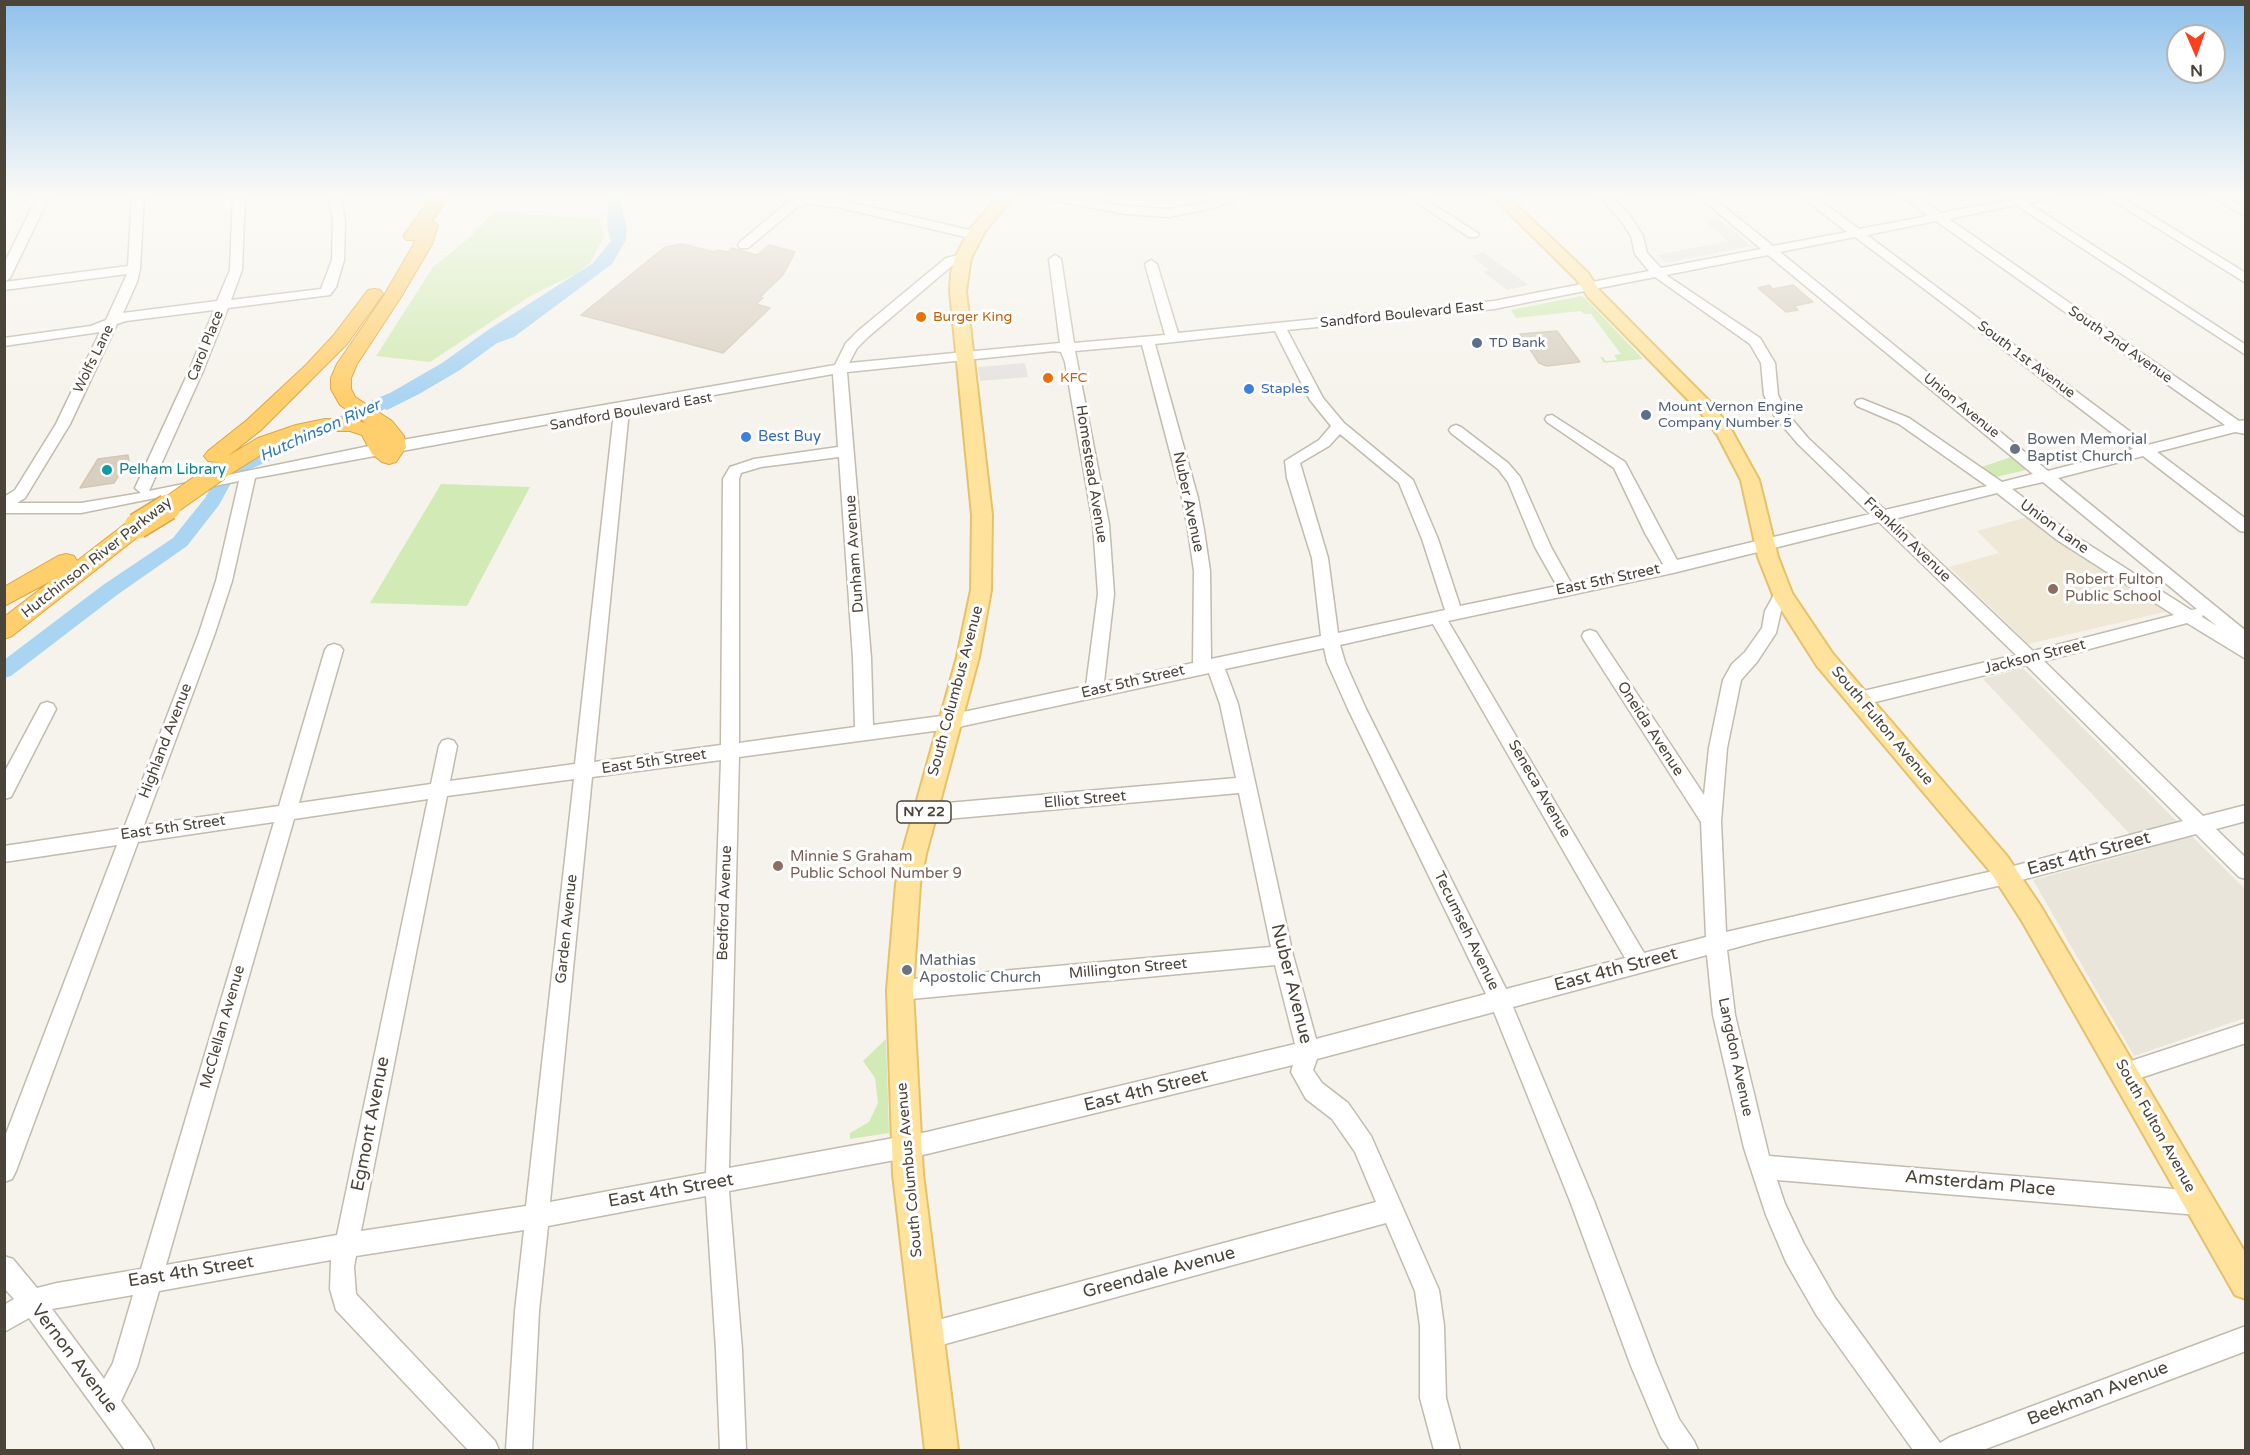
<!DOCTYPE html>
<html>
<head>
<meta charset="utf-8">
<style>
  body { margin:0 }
  #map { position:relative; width:2250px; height:1455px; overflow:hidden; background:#f6f3ec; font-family:"Varela Round",sans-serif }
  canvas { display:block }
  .frame { position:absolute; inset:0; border:6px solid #4b4439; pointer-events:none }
  .north { position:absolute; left:2166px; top:24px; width:60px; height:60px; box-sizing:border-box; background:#fff; border:2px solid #b7b4b0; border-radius:50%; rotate:178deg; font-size:16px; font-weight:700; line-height:24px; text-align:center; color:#4b4439 }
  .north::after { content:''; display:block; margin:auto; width:21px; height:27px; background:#fc3f1d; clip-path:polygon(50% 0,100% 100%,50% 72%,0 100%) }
</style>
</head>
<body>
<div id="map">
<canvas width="2250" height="1455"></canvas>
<div class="frame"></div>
<div class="north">N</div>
</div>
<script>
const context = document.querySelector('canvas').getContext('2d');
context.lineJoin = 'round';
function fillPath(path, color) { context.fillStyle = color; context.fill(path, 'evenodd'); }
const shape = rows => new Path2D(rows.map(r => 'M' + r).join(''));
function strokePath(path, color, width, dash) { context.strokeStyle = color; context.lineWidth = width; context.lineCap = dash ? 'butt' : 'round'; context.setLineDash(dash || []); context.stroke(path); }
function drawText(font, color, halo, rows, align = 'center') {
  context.font = font + ' "Varela Round",sans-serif'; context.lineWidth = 6; context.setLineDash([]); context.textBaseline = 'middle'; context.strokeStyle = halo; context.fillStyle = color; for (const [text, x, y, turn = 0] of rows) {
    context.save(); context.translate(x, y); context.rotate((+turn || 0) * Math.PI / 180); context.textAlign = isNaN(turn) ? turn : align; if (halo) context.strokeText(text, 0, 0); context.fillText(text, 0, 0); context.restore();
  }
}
fillPath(shape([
  [2023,668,2245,889,2245,1018,2134,1056,2033,880,2145,850,1983,679]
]), '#eae5da');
fillPath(shape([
  [2028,517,2169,611,2028,644,1949,567,1999,553,1977,531]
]), '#efe8d6');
fillPath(shape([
  [494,212,599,219,604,237,590,263,577,273,532,295,430,362,376,356,433,267,469,238],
  [1581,296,1585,298,1643,359,1604,363,1600,357,1603,357,1606,361,1617,360,1614,355,1621,354,1591,314,1584,314,1581,311,1516,318,1511,310],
  [2011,457,2026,470,1992,478,1979,468],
  [441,484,530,487,467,606,370,603],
  [886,1039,889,1133,850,1139,850,1133,869,1122,878,1103,875,1078,863,1061]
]), '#d2eab5');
fillPath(shape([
  [1719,219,1751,246,1666,263,1657,255,1728,241,1706,222],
  [1483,252,1529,285,1507,290,1483,272,1489,270,1471,256],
  [1025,363,1028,377,980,381,978,367]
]), '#e5e3e0');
fillPath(shape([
  [609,195,622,195,621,204,627,228,626,240,612,264,514,337,497,343,460,370,419,394,387,410,370,401,390,393,442,363,488,330,593,263,611,241,607,226]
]), '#a9d4f2');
fillPath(shape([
  [403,389,411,394,409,398,235,476,219,505,187,546,117,595,11,676,4,678,4,660,103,585,173,538,205,498,222,468,403,389]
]), '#a9d4f2');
const building = shape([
  [683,244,714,252,717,250,728,252,732,248,757,255,769,245,795,252,783,275,760,297,763,298,756,304,770,308,723,353,581,315,665,247,683,244],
  [1769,285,1773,289,1793,285,1813,302,1794,306,1798,310,1786,312,1758,288,1769,285],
  [1557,331,1580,362,1547,366,1539,363,1520,334,1557,331],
  [128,455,129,461,127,467,123,468,114,483,80,488,98,459,128,455]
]);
fillPath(building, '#d8cfc1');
strokePath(building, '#d3c7b4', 1.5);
const minor = shape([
  [4,195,17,195,4,199,4,195],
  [38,195,50,195,10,278,4,282,4,264,38,195],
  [132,195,144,195,140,269,137,282,123,313,217,301,230,270,233,195,245,195,242,270,231,300,321,289,332,260,333,221,329,199,331,195,343,195,341,199,345,221,344,260,336,287,330,295,228,308,203,371,149,491,379,444,835,365,846,343,858,331,946,258,963,254,967,255,969,258,967,261,954,264,868,337,857,348,849,363,1060,343,1049,259,1055,255,1061,259,1074,343,1165,335,1145,264,1151,260,1157,264,1178,333,1494,301,1649,271,1635,254,1631,236,1622,222,1599,195,1611,195,1631,217,1643,236,1647,253,1661,268,1761,249,1697,195,1710,195,1773,246,1847,232,1799,195,1813,195,1859,229,1928,216,1901,195,1915,195,1941,213,2009,200,2010,196,2014,195,2020,198,2057,195,2055,198,2028,203,2246,345,2246,355,2016,205,1949,219,2239,421,2246,420,2246,434,2235,432,2157,452,2246,519,2246,532,2240,531,2143,456,2058,478,2246,631,2246,659,2187,623,2044,661,2203,816,2246,805,2246,821,2216,829,2246,858,2246,879,2239,877,2196,834,2006,884,1764,940,1727,950,1735,1015,1769,1156,2198,1191,2206,1195,2210,1203,2206,1211,2198,1215,1777,1180,1785,1204,1804,1244,1835,1298,1940,1443,1950,1437,2246,1326,2246,1351,1983,1450,1913,1450,1817,1316,1786,1262,1766,1215,1744,1148,1713,1015,1707,955,1513,1007,1594,1201,1656,1364,1679,1419,1694,1441,1698,1450,1670,1450,1661,1437,1631,1366,1570,1201,1494,1012,1317,1059,1313,1070,1322,1083,1348,1103,1371,1136,1439,1290,1444,1326,1446,1398,1460,1450,1434,1450,1420,1398,1420,1326,1415,1291,1386,1223,927,1349,918,1345,914,1336,918,1327,927,1323,1376,1202,1355,1152,1332,1119,1306,1099,1291,1072,1293,1065,927,1154,729,1191,742,1350,746,1450,720,1450,716,1350,706,1196,548,1226,539,1311,532,1450,506,1450,515,1311,524,1230,356,1256,354,1267,356,1294,495,1441,499,1450,468,1450,336,1310,330,1289,331,1260,159,1291,137,1367,121,1401,150,1441,154,1450,125,1450,29,1318,4,1332,4,1305,14,1299,4,1288,4,1256,13,1259,37,1288,57,1283,141,1269,274,822,138,842,16,1171,12,1179,4,1182,4,1139,117,845,4,862,4,846,124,828,199,633,216,581,239,481,81,513,4,513,4,497,15,490,56,424,100,332,4,346,4,338,91,326,106,320,127,274,4,290,4,282,128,266,132,195],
  [1936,221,2225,425,2148,445,1867,235,1936,221],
  [1855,237,1931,294,2133,449,2048,471,1780,252,1855,237],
  [1768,255,2033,474,2002,482,1909,418,1862,399,1857,400,1855,403,1857,406,1899,424,1987,486,1885,510,1808,438,1786,412,1778,395,1775,363,1760,338,1666,275,1768,255],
  [1655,277,1750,344,1761,363,1764,395,1775,417,1798,444,1870,514,1677,560,1625,462,1552,415,1547,416,1545,419,1547,422,1614,468,1645,533,1663,564,1571,583,1551,547,1520,477,1508,463,1461,427,1456,425,1451,427,1449,430,1451,433,1498,469,1508,482,1535,547,1557,586,1460,606,1438,539,1413,480,1344,423,1323,398,1287,330,1494,309,1655,277],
  [214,310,189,371,135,488,141,493,81,503,17,503,25,498,70,424,117,324,126,321,214,310],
  [1275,331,1310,400,1331,426,1319,440,1285,461,1287,478,1312,558,1321,636,1211,659,1210,571,1204,530,1198,498,1155,344,1275,331],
  [1142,345,1182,498,1188,530,1194,571,1193,663,1104,682,1114,594,1109,524,1075,351,1142,345],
  [1054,351,1061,352,1065,362,1093,524,1098,594,1086,686,949,715,873,725,871,658,847,372,1054,351],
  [833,374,838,447,754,459,730,467,723,479,721,745,594,762,629,410,833,374],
  [614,412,575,764,450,781,457,746,454,741,448,739,442,741,439,746,431,784,299,803,343,650,340,646,334,644,328,646,325,650,279,806,144,825,215,633,232,581,255,478,614,412],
  [1340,434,1399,483,1422,539,1445,610,1338,633,1328,558,1300,463,1329,446,1340,434],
  [839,457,853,658,855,727,739,743,739,479,741,473,761,467,839,457],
  [2043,482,2197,609,2191,610,2069,532,2012,489,2043,482],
  [1997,493,2057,540,2174,615,2033,651,1894,519,1997,493],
  [1879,522,2016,655,1859,692,1853,694,1850,699,1853,704,1859,706,2026,665,2183,821,2006,868,1726,932,1721,821,1727,748,1741,680,1757,662,1776,633,1781,611,1790,595,1788,591,1782,589,1776,591,1765,611,1762,628,1745,652,1732,664,1723,680,1709,748,1704,795,1596,632,1590,630,1584,632,1582,636,1584,640,1701,822,1706,937,1644,953,1448,621,1673,573,1879,522],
  [2203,615,2217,626,2202,617,2203,615],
  [1433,624,1625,958,1506,989,1366,709,1345,662,1340,645,1433,624],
  [1324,648,1327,662,1348,709,1486,994,1316,1039,1293,955,1238,704,1225,669,1324,648],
  [1209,673,1220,704,1236,778,924,805,917,807,915,813,917,819,924,821,1239,793,1271,947,900,980,893,983,889,990,893,997,900,1000,1275,965,1295,1044,927,1132,729,1168,739,757,949,729,1209,673],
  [721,760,706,1173,550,1202,592,777,721,760],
  [574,779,526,1206,361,1231,447,796,574,779],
  [428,799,337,1235,166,1265,294,819,428,799],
  [133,1295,113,1363,104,1379,52,1309,133,1295],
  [1042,195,1066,195,1125,206,1169,209,1207,202,1228,195,1246,195,1214,208,1169,217,1125,214,1048,199,1042,195],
  [1405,195,1419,195,1479,234,1477,237,1469,237,1405,195],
  [2104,195,2118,195,2246,273,2246,283,2104,195],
  [2207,195,2222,195,2246,208,2246,216,2207,195],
  [809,196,841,200,974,231,980,235,974,239,841,208,809,204,797,207,748,248,740,248,738,245,740,242,789,201,809,196],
  [47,702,53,704,56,709,11,797,4,799,4,773,41,704,47,702],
  [2246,1023,2246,1043,2125,1083,2117,1080,2114,1073,2117,1066,2125,1063,2246,1023]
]);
const major = shape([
  [1000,195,1015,195,985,231,971,258,966,291,992,515,991,590,979,657,926,854,920,884,913,990,923,1174,958,1450,925,1450,893,1174,887,990,896,884,902,854,957,657,971,590,972,515,950,291,951,273,955,258,970,229,1000,195],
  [1491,195,1506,195,1588,273,1600,291,1713,405,1732,431,1759,480,1778,557,1792,593,1833,654,2007,856,2040,905,2246,1254,2246,1299,2235,1295,2022,921,1989,870,1817,666,1775,600,1758,557,1741,480,1718,436,1701,413,1588,297,1576,279,1491,195]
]);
const highway = shape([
  [433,195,450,195,432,221,438,225,432,244,401,297,357,364,351,378,351,389,355,397,392,421,404,436,406,447,396,462,389,464,382,462,372,454,362,435,350,431,325,431,301,436,272,448,227,476,219,478,211,476,208,471,219,462,208,461,204,456,208,451,247,420,306,365,333,336,368,290,374,289,380,290,383,294,347,344,261,430,228,456,258,438,296,425,325,419,351,419,366,423,340,405,331,389,331,378,337,364,383,297,414,244,415,240,406,240,403,236,433,195],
  [137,519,145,521,148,526,145,531,12,636,4,639,4,617,51,581,4,606,4,587,58,556,66,554,74,556,77,561,129,521,137,519]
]);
strokePath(minor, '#c2bbae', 3);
strokePath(major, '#e6c16a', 4);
strokePath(highway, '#e0a43c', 2);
fillPath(minor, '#fff');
fillPath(major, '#ffe39c');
fillPath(highway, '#ffcf6e');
const highwayBridgeFar1 = shape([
  [165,509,219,471]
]);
const highwayBridge = shape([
  [137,526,168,507]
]);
strokePath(highwayBridgeFar1, '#e0a43c', 21, []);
strokePath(highwayBridge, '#e0a43c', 28, []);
strokePath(highwayBridgeFar1, '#ffcf6e', 19);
strokePath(highwayBridge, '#ffcf6e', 25);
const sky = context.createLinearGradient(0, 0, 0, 399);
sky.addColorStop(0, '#8fc1ec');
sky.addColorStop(0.49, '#fbfaf6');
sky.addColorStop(1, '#fbfaf600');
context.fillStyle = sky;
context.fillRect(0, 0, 2250, 399);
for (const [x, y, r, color] of [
  [921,317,6,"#e8710a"],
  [1477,343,6,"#5c6f8a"],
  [1048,378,6,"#e8710a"],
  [1249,389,6,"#3f7fe0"],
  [1646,415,6,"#5c6f8a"],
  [746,437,6,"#3f7fe0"],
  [2015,449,6,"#6b7280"],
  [107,470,6,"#0f9aa8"],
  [2053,589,6,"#8d6e63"],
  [778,866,6,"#8d6e63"],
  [907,970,6,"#6b7280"]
]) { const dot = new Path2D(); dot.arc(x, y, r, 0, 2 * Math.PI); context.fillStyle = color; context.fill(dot); strokePath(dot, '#fff', 2); }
drawText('14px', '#4b4439', '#fff', [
  ["Sandford Boulevard East",1402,315,-6],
  ["South 2nd Avenue",2120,345,35],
  ["Carol Place",206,346,-68],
  ["Wolfs Lane",94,359,-64],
  ["South 1st Avenue",2026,360,37],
  ["Union Avenue",1961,406,39],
  ["Sandford Boulevard East",631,412,-10]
]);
drawText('14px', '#c56008', '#fff', [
  ["Burger King",933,317],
  ["KFC",1060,378]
], 'left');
drawText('14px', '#4e5e75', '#fff', [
  ["TD Bank",1489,343],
  ["Mount Vernon Engine",1658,407],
  ["Company Number 5",1658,423]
], 'left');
drawText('14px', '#366cbe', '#fff', [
  ["Staples",1261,389]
], 'left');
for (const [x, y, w] of [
  [924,812,54]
]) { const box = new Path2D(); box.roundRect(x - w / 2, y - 11, w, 22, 4.5); context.fillStyle = '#fff'; context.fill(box); strokePath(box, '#4b4439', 1.5); }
drawText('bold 14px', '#4b4439', null, [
  ["NY 22",924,812]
]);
drawText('15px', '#366cbe', '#fff', [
  ["Best Buy",758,437]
], 'left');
drawText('15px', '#5b616d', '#fff', [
  ["Bowen Memorial",2027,440],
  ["Baptist Church",2027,457],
  ["Mathias",919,961],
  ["Apostolic Church",919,978]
], 'left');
drawText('15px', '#0d838f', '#fff', [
  ["Pelham Library",119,470]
], 'left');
drawText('15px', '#4b4439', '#fff', [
  ["Homestead Avenue",1091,474,81],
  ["Nuber Avenue",1188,502,78],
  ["Union Lane",2054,527,36],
  ["Franklin Avenue",1907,540,44],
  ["Dunham Avenue",855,554,-94],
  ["Hutchinson River Parkway",97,558,-38],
  ["East 5th Street",1608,580,-12],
  ["Jackson Street",2035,657,-14],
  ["East 5th Street",1133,682,-13],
  ["South Columbus Avenue",956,691,-75],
  ["South Fulton Avenue",1882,726,50],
  ["Oneida Avenue",1650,729,57],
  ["Highland Avenue",166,741,-69],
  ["East 5th Street",654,762,-8],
  ["Seneca Avenue",1539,789,60],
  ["Elliot Street",1085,800,-5],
  ["East 5th Street",173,828,-8],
  ["Bedford Avenue",725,903,-88],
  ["Garden Avenue",567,929,-84],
  ["Tecumseh Avenue",1466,931,64],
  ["Millington Street",1128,969,-5],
  ["McClellan Avenue",223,1027,-74],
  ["Langdon Avenue",1735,1057,78],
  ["South Fulton Avenue",2155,1126,61],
  ["South Columbus Avenue",910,1170,-95]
]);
drawText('15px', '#785e54', '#fff', [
  ["Robert Fulton",2065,580],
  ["Public School",2065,597],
  ["Minnie S Graham",790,857],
  ["Public School Number 9",790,874]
], 'left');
drawText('italic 16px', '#2e7ab2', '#fff', [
  ["Hutchinson River",320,431,-24]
]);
drawText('18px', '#4b4439', '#fff', [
  ["East 4th Street",2089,854,-15],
  ["East 4th Street",1616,970,-15],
  ["Nuber Avenue",1291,984,76],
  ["East 4th Street",1146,1091,-14],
  ["Egmont Avenue",371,1124,-79],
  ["Amsterdam Place",1980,1184,5],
  ["East 4th Street",671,1191,-10],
  ["East 4th Street",191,1272,-9],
  ["Greendale Avenue",1159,1273,-15],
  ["Vernon Avenue",74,1359,53],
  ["Beekman Avenue",2098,1394,-21]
]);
</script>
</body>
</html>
